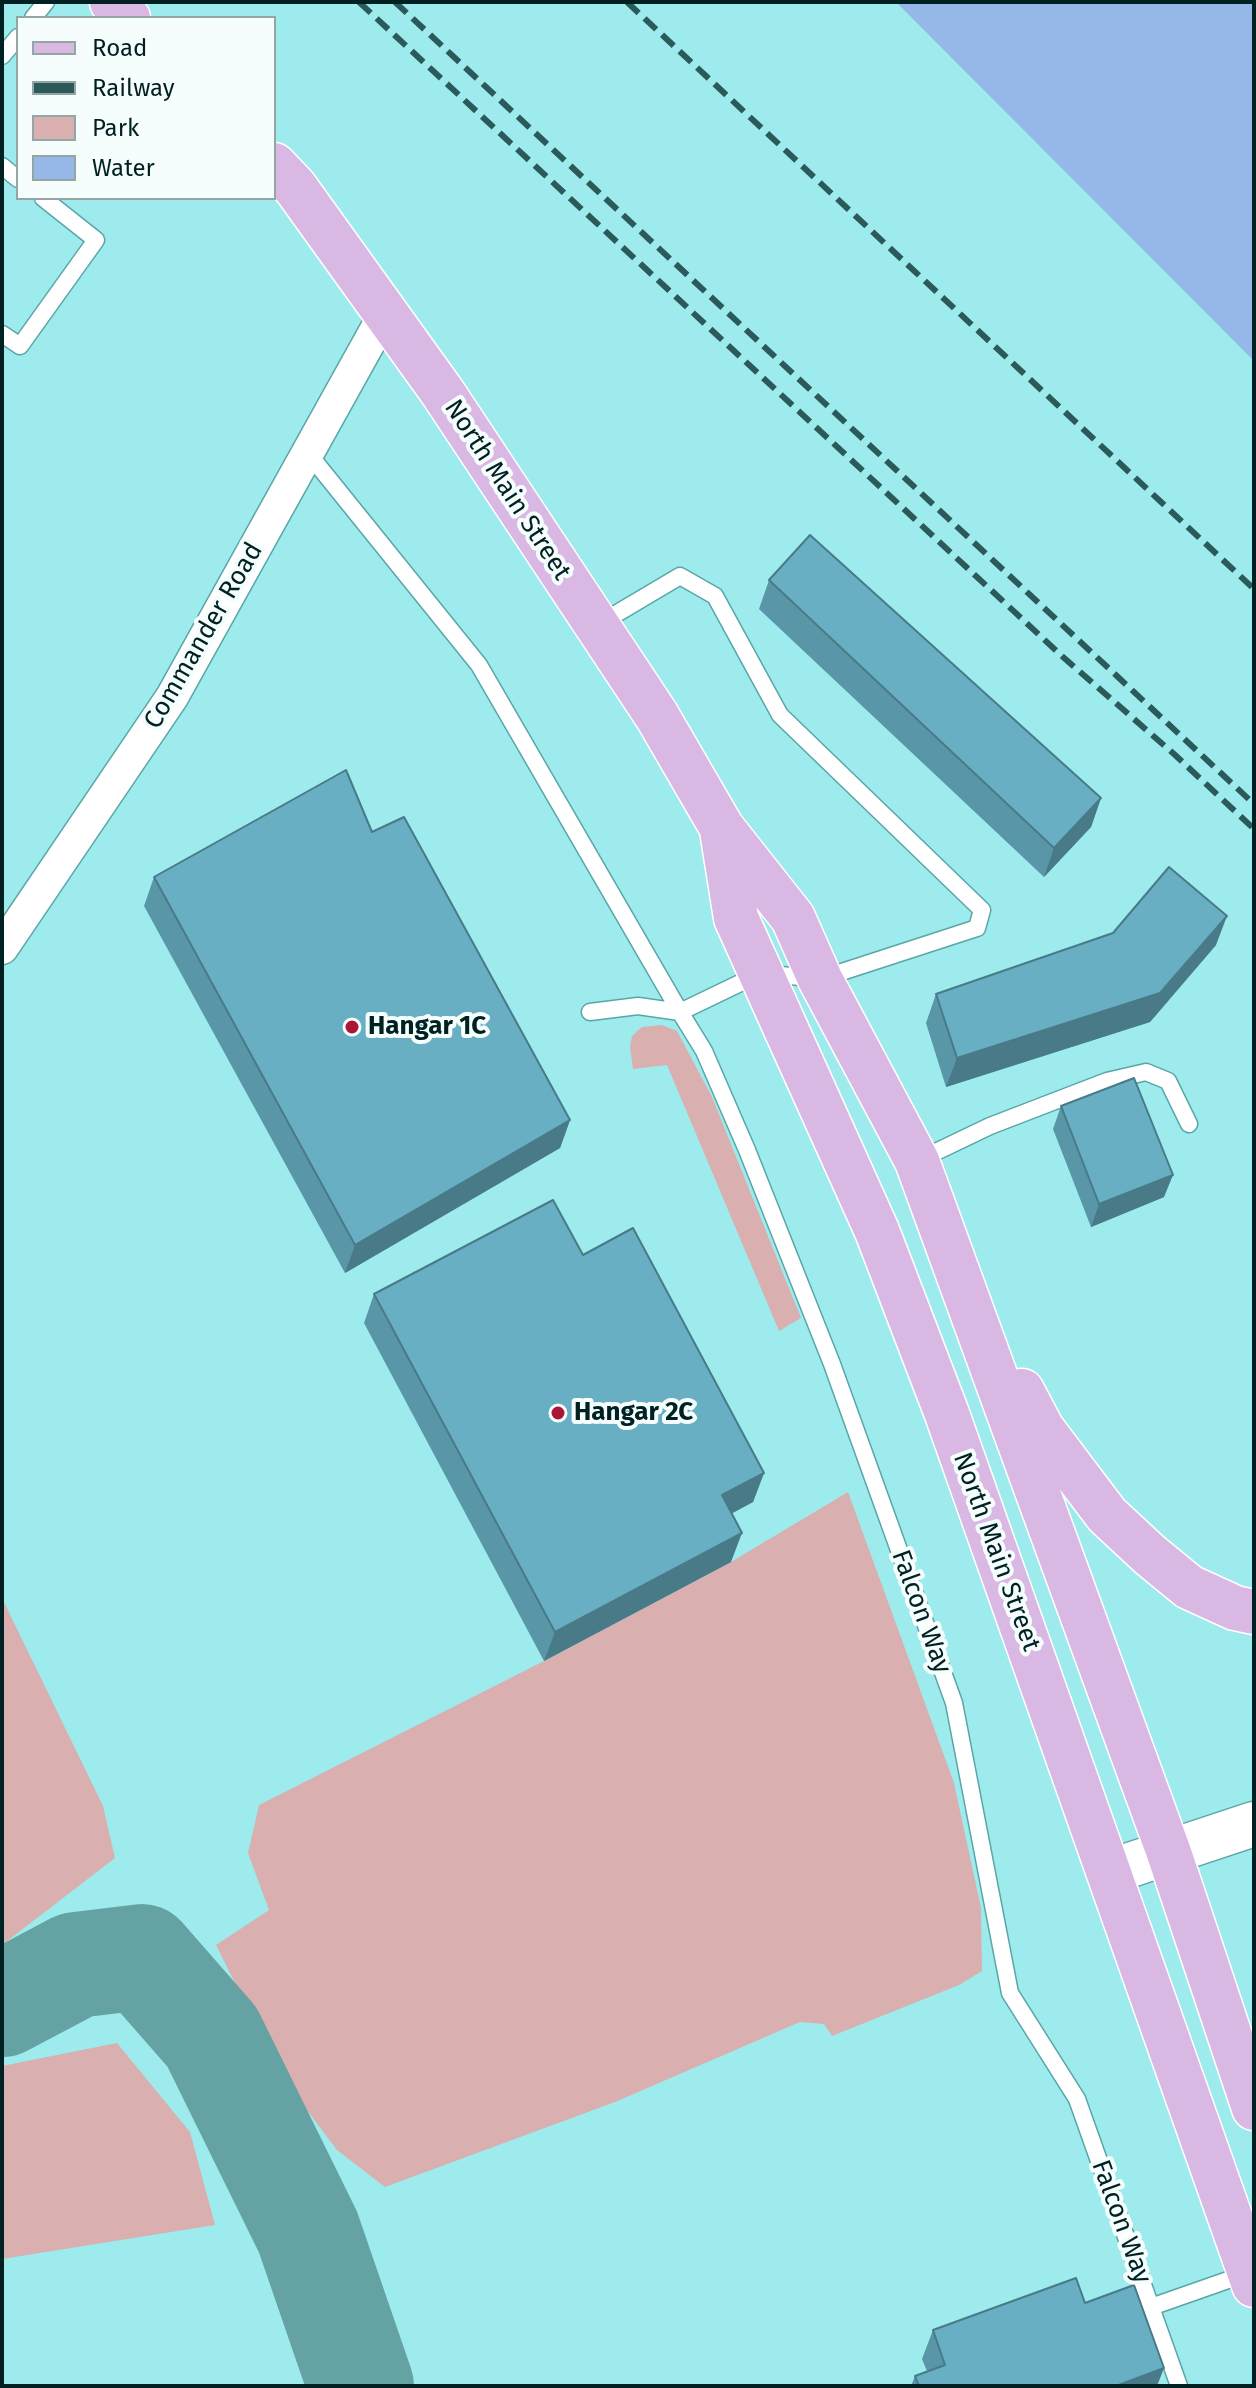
<!DOCTYPE html>
<html>
<head>
<meta charset="utf-8">
<style>
  body { margin:0 }
  #map { position:relative; width:1256px; height:2388px; overflow:hidden; background:#9debec; font-family:"Fira Sans",sans-serif }
  canvas { display:block }
  .frame { position:absolute; inset:0; border:4px solid #002122; pointer-events:none }
  .legend { position:absolute; left:16px; top:16px; width:260px; height:184px; box-sizing:border-box; background:#f6fdfd; border:2px solid #94a5a5; margin:0; padding:10px 14px; list-style:none; font-size:24px; color:#002122 }
  .legend li { display:flex; align-items:center; gap:16px; height:40px }
  .legend b { width:40px; border:2px solid #94a5a5 }
</style>
</head>
<body>
<div id="map">
<canvas width="1256" height="2388"></canvas>
<div class="frame"></div>
<ul class="legend">
<li><b style="height:10px;background:#d9b8e4"></b>Road</li>
<li><b style="height:10px;background:#2c5a5b"></b>Railway</li>
<li><b style="height:22px;background:#daafb0"></b>Park</li>
<li><b style="height:22px;background:#96b8e9"></b>Water</li>
</ul>
</div>
<script>
const context = document.querySelector('canvas').getContext('2d');
context.lineJoin = 'round';
function fillPath(path, color) { context.fillStyle = color; context.fill(path, 'evenodd'); }
const shape = rows => new Path2D(rows.map(r => 'M' + r).join(''));
function strokePath(path, color, width, dash) { context.strokeStyle = color; context.lineWidth = width; context.lineCap = dash ? 'butt' : 'round'; context.setLineDash(dash || []); context.stroke(path); }
function drawText(font, color, halo, rows, align = 'center') {
  context.font = font + ' "Fira Sans",sans-serif'; context.lineWidth = 8; context.setLineDash([]); context.textBaseline = 'middle'; context.strokeStyle = halo; context.fillStyle = color; for (const [text, x, y, turn = 0] of rows) {
    context.save(); context.translate(x, y); context.rotate((+turn || 0) * Math.PI / 180); context.textAlign = isNaN(turn) ? turn : align; if (halo) context.strokeText(text, 0, 0); context.fillText(text, 0, 0); context.restore();
  }
}
fillPath(shape([
  [662,1025,677,1031,712,1097,801,1318,779,1331,667,1065,633,1069,630,1047,632,1036,642,1027],
  [848,1492,954,1783,981,1908,982,1971,959,1985,832,2036,824,2024,800,2022,615,2102,385,2187,337,2150,282,2077,216,1945,269,1910,248,1853,259,1805,544,1661,731,1562],
  [2,1598,103,1806,115,1858,2,1945],
  [117,2043,190,2132,215,2225,2,2259,2,2066]
]), '#daafb0');
fillPath(shape([
  [896,2,1254,2,1254,361]
]), '#96b8e9');
strokePath(shape([
  [2,2004,76,1965,142,1957,212,2037,308,2232,361,2386]
]), '#64a2a4', 106);
const service = shape([
  [33,18,46,2],
  [2,56,18,37],
  [2,166,18,179],
  [2,334,20,346,96,240,43,198],
  [308,453,479,665,680,1012,761,973,820,979,977,928,982,910,780,715,715,596,680,576,599,624],
  [590,1012,638,1006,680,1012,704,1051,747,1150,832,1364,954,1703,1010,1993,1077,2099,1179,2386],
  [919,1160,990,1126,1107,1081,1146,1072,1168,1081,1189,1124],
  [1151,2307,1248,2273]
]);
const minor = shape([
  [2,948,172,697,386,312]
]);
const secondary = shape([
  [1109,1872,1254,1824]
]);
const primary = shape([
  [112,2,128,18],
  [274,165,295,187,443,393,657,716,722,828,793,918,820,979,917,1161,1169,1853,1254,2108],
  [722,830,736,918,877,1231,947,1414,1254,2285],
  [1022,1391,1042,1429,1107,1515,1150,1555,1189,1587,1235,1608,1254,1612]
]);
strokePath(service, '#59a6a8', 19);
strokePath(minor, '#59a6a8', 35);
strokePath(secondary, '#59a6a8', 47);
strokePath(primary, '#fff', 47);
strokePath(service, '#fff', 16);
strokePath(minor, '#fff', 32);
strokePath(secondary, '#fff', 44);
strokePath(primary, '#d9b8e4', 44);
strokePath(shape([
  [359,2,1063,657,1174,754,1254,829],
  [395,2,1254,804],
  [627,2,1254,589]
]), '#2c5a5b', 6, [16, 8]);
fillPath(shape([
  [769,580,1101,798,1091,827,1044,877,759,609],
  [372,832,570,1120,560,1148,345,1273,144,906,154,877],
  [1216,945,1150,1022,946,1087,926,1023,936,994],
  [1061,1106,1164,1197,1091,1227,1053,1129],
  [583,1255,764,1473,753,1502,731,1514,731,1562,544,1661,364,1323,374,1294],
  [1085,2303,1157,2386,927,2371,922,2359,933,2330],
  [915,2376,919,2386,911,2386]
]), '#5996a8');
fillPath(shape([
  [1101,798,1091,827,1044,877,1054,848],
  [1227,916,1216,945,1150,1022,946,1087,957,1058],
  [570,1120,560,1148,345,1273,355,1245],
  [1173,1175,1164,1197,1091,1227,1099,1204],
  [764,1473,753,1502,711,1524,722,1495],
  [742,1533,731,1562,544,1661,555,1632],
  [1164,2368,1157,2386,1115,2386]
]), '#497a88');
const building = shape([
  [810,535,1101,798,1054,848,769,580,810,535],
  [346,770,372,832,404,817,570,1120,355,1245,154,877,346,770],
  [1169,867,1227,916,1160,993,957,1058,936,994,1113,933,1169,867],
  [1134,1078,1173,1175,1099,1204,1061,1106,1134,1078],
  [553,1200,583,1255,633,1228,764,1473,722,1495,742,1533,555,1632,374,1294,553,1200],
  [1076,2278,1085,2303,1134,2285,1164,2368,1116,2386,919,2386,915,2376,945,2365,933,2330,1076,2278]
]);
fillPath(building, '#68afc3');
strokePath(building, '#497a88', 2);
for (const [x, y, r, color] of [
  [352,1027,8,"#ab1636"],
  [558,1413,8,"#ab1636"]
]) { const dot = new Path2D(); dot.arc(x, y, r, 0, 2 * Math.PI); context.fillStyle = color; context.fill(dot); strokePath(dot, '#f6fdfd', 3); }
drawText('26px', '#002122', '#f6fdfd', [
  ["North Main Street",507,490,57],
  ["Commander Road",204,636,-60],
  ["North Main Street",996,1552,70],
  ["Falcon Way",921,1612,70],
  ["Falcon Way",1121,2222,70]
]);
drawText('bold 26px', '#002122', '#f6fdfd', [
  ["Hangar 1C",368,1027],
  ["Hangar 2C",574,1413]
], 'left');
</script>
</body>
</html>
